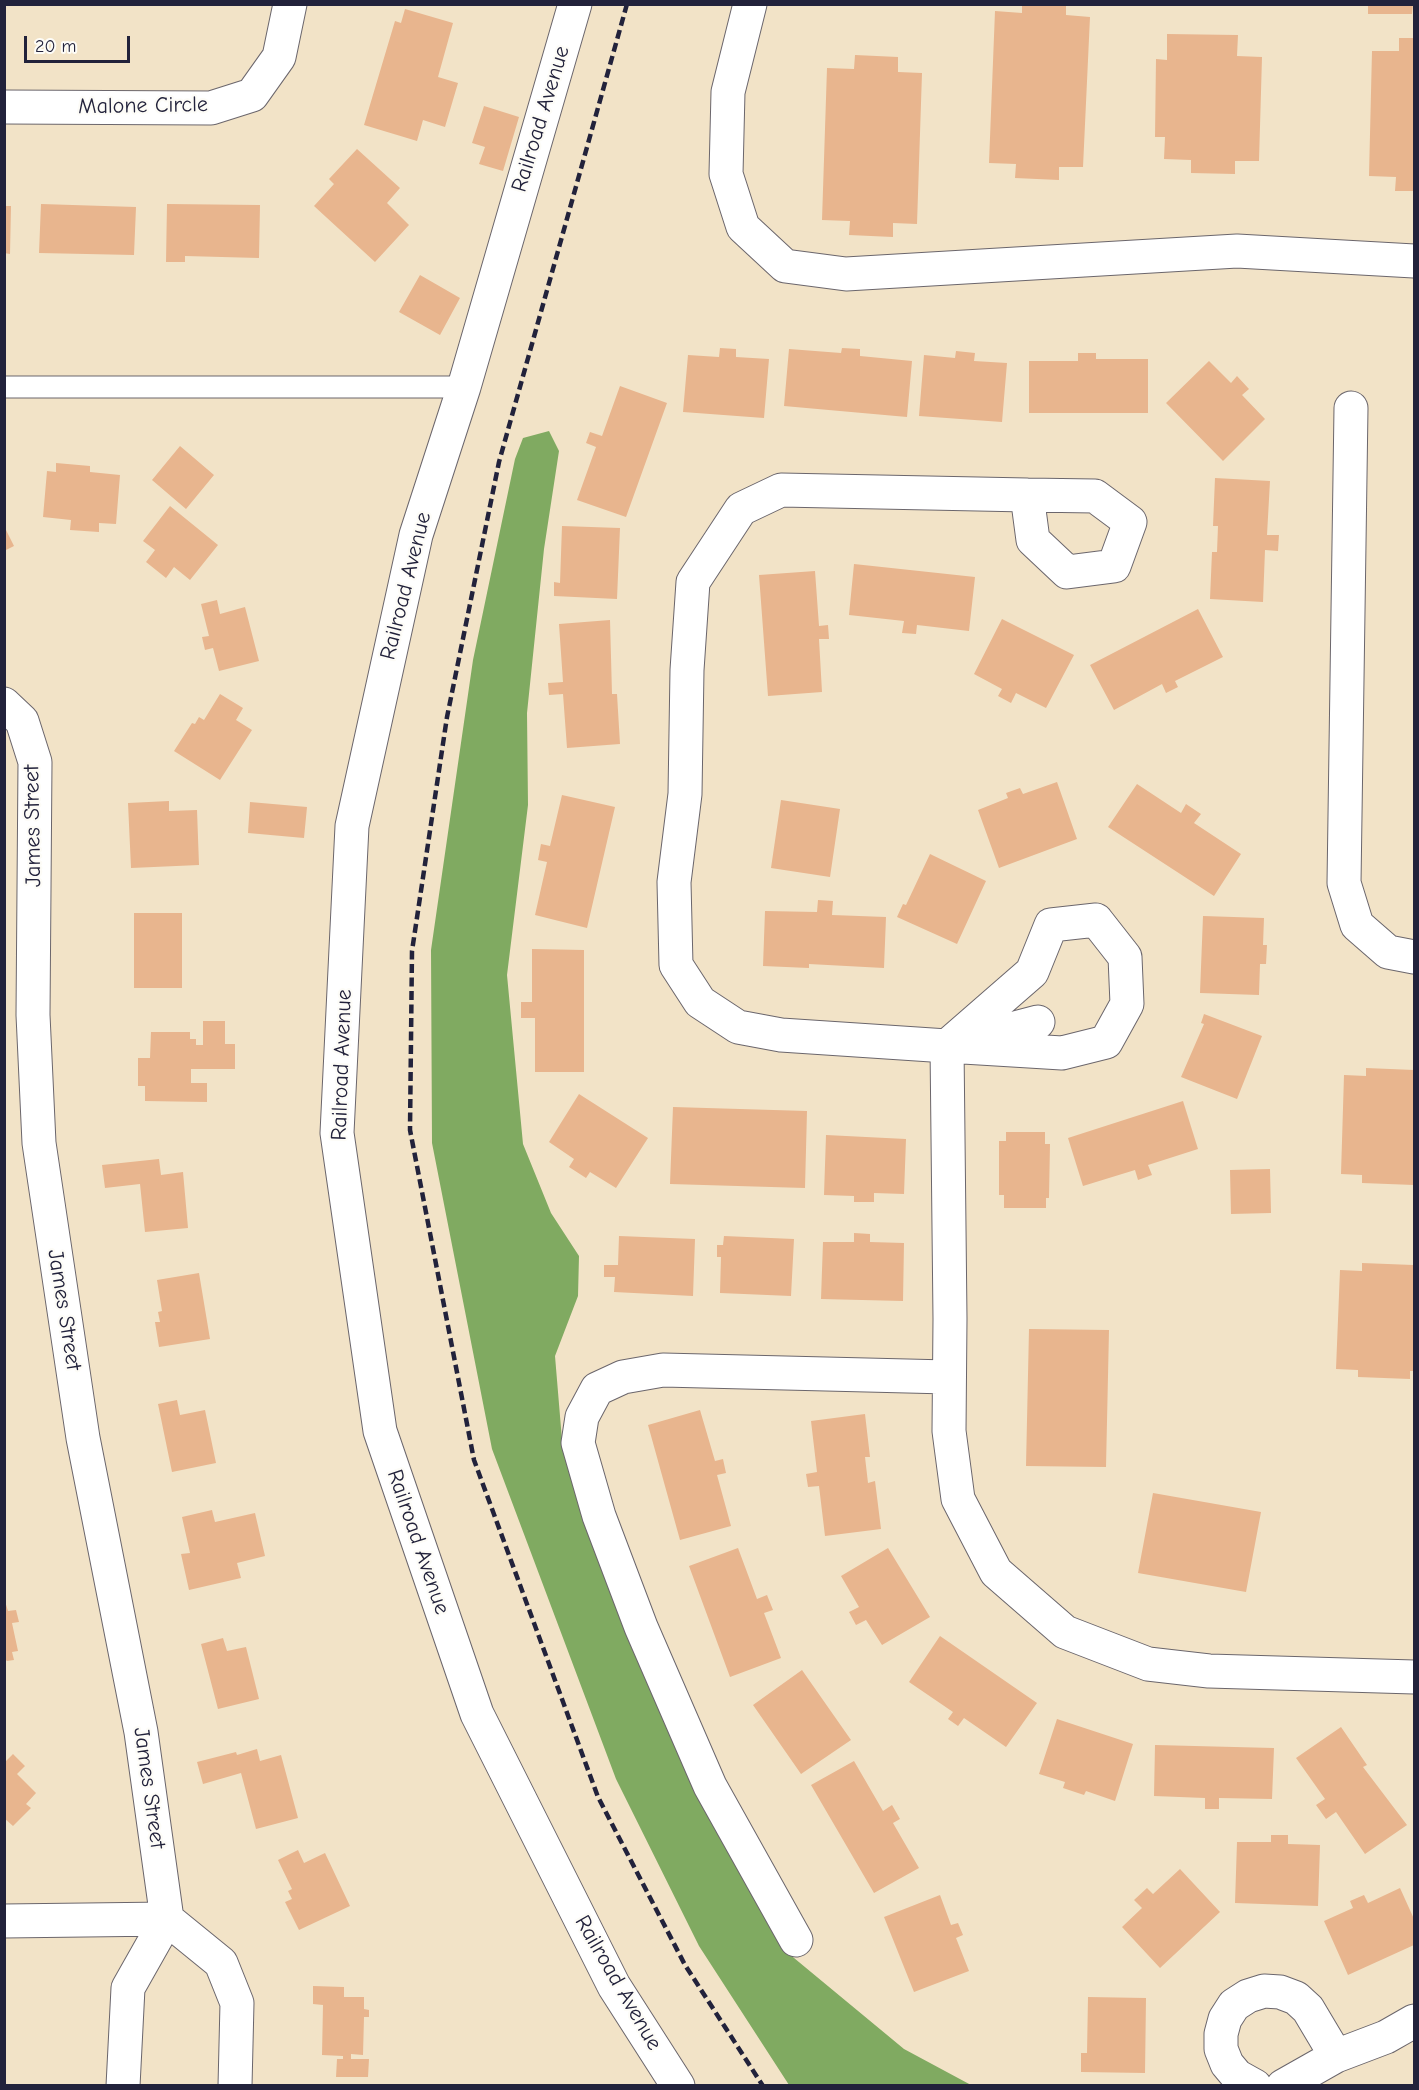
<!DOCTYPE html>
<html>
<head>
<meta charset="utf-8">
<style>
  body { margin:0 }
  #map { position:relative; width:1419px; height:2090px; overflow:hidden; background:#f2e3c7; font-family:"Comic Neue",sans-serif }
  canvas { display:block }
  .frame { position:absolute; inset:0; border:6px solid #22223b; pointer-events:none }
  .scale { position:absolute; left:24px; top:36px; width:106px; height:27px; box-sizing:border-box; border:3px solid #22223b; border-top:0; padding-left:8px; font-size:18px; line-height:21px; white-space:nowrap; color:#22223b; -webkit-text-stroke:4px #fdfcf7; paint-order:stroke }
</style>
</head>
<body>
<div id="map">
<canvas width="1419" height="2090"></canvas>
<div class="frame"></div>
<div class="scale">20 m</div>
</div>
<script>
const context = document.querySelector('canvas').getContext('2d');
context.lineJoin = 'round';
function fillPath(path, color) { context.fillStyle = color; context.fill(path, 'evenodd'); }
const shape = rows => new Path2D(rows.map(r => 'M' + r).join(''));
function strokePath(path, color, width, dash) { context.strokeStyle = color; context.lineWidth = width; context.lineCap = dash ? 'butt' : 'round'; context.setLineDash(dash || []); context.stroke(path); }
function drawText(font, color, halo, rows, align = 'center') {
  context.font = font + ' "Comic Neue",sans-serif'; context.lineWidth = 4.5; context.setLineDash([]); context.textBaseline = 'middle'; context.strokeStyle = halo; context.fillStyle = color; for (const [text, x, y, turn = 0] of rows) {
    context.save(); context.translate(x, y); context.rotate((+turn || 0) * Math.PI / 180); context.textAlign = isNaN(turn) ? turn : align; if (halo) context.strokeText(text, 0, 0); context.fillText(text, 0, 0); context.restore();
  }
}
fillPath(shape([
  [549,431,559,451,544,549,527,713,528,805,507,975,523,1144,551,1213,579,1256,578,1296,555,1356,562,1440,678,1751,788,1953,904,2049,971,2085,789,2085,699,1946,616,1779,492,1449,432,1143,431,950,473,660,515,459,523,438]
]), '#80aa61');
fillPath(shape([
  [1368,4,1413,4,1412,14,1368,14],
  [1022,5,1066,5,1066,15,1090,17,1083,167,1059,167,1059,180,1015,178,1016,164,989,163,995,11,1022,13],
  [405,9,453,23,438,77,458,83,445,127,423,120,417,141,364,125,395,21,401,23],
  [1167,34,1238,35,1237,56,1262,57,1259,161,1235,161,1235,174,1191,173,1191,160,1164,159,1165,137,1155,137,1156,59,1167,60],
  [1399,38,1414,38,1414,191,1395,191,1396,177,1369,176,1372,51,1399,51],
  [855,55,898,57,898,72,922,73,917,224,893,223,893,237,849,235,850,221,822,220,827,68,854,69],
  [484,106,519,117,503,171,479,164,485,147,472,143],
  [357,149,400,188,387,203,409,225,375,262,314,206,334,184,329,179],
  [41,204,136,207,134,255,39,253],
  [167,204,260,205,259,258,185,256,185,262,166,262],
  [4,206,11,206,10,254,4,253],
  [420,275,460,298,440,335,399,312],
  [720,348,736,349,736,357,769,359,764,418,683,412,688,355,719,357],
  [842,348,860,349,860,356,912,361,907,417,784,406,789,349,841,353],
  [956,351,975,353,974,361,1007,363,1002,422,919,416,924,355,955,358],
  [1078,353,1096,353,1096,359,1148,359,1148,413,1029,413,1029,361,1078,361],
  [1209,361,1231,383,1237,376,1249,389,1242,395,1265,419,1223,461,1166,403],
  [620,386,667,403,626,517,577,500,596,447,586,443,590,432,602,436],
  [180,446,214,475,186,509,152,480],
  [56,463,90,466,90,472,120,475,116,524,99,523,99,532,70,530,71,520,43,517,47,471,56,472],
  [1215,478,1270,481,1267,535,1279,535,1278,551,1265,550,1263,602,1210,599,1212,552,1217,552,1218,526,1213,526],
  [170,506,218,545,190,580,174,567,166,578,146,562,155,550,143,541],
  [4,526,14,546,4,551],
  [562,526,620,528,617,599,554,596,554,582,560,583],
  [854,564,975,577,969,631,917,625,916,634,902,633,904,621,849,615],
  [815,571,819,626,828,625,829,639,819,639,822,692,768,696,759,575],
  [217,600,220,614,245,607,259,661,219,671,213,648,205,650,202,637,209,636,201,604],
  [1198,609,1223,657,1175,681,1178,687,1166,693,1162,684,1114,710,1090,665],
  [1002,619,1074,655,1046,708,1016,693,1011,703,998,696,1002,689,974,674],
  [610,620,612,694,617,694,620,744,567,748,563,694,549,695,548,683,563,682,559,624],
  [220,694,243,708,236,720,252,730,220,780,174,751,192,723,195,724,199,717,204,720],
  [1057,782,1077,839,999,868,978,810,1008,798,1006,793,1020,788,1023,794],
  [1137,784,1181,813,1186,804,1201,814,1194,823,1241,854,1214,896,1108,827],
  [562,795,615,807,587,928,535,915,547,862,538,860,541,844,550,846],
  [781,800,840,809,830,877,771,868],
  [169,801,169,811,197,810,199,865,131,868,128,803],
  [250,802,307,807,304,838,248,833],
  [930,854,986,881,957,944,897,917,903,904,906,905],
  [818,900,833,901,832,915,886,917,884,968,809,964,809,968,763,966,765,911,817,912],
  [134,913,182,913,182,988,134,988],
  [1203,916,1264,918,1263,945,1267,945,1266,964,1260,964,1259,995,1200,993],
  [532,949,584,950,584,1072,535,1072,535,1018,521,1018,521,1002,532,1002],
  [1204,1014,1262,1036,1237,1099,1181,1077,1204,1024,1201,1023],
  [203,1021,225,1021,225,1044,235,1044,235,1069,191,1069,191,1083,207,1083,207,1102,145,1101,145,1086,138,1086,138,1058,150,1058,151,1032,190,1032,190,1039,196,1039,196,1045,203,1045],
  [1366,1068,1414,1070,1414,1185,1362,1183,1362,1175,1341,1174,1344,1075,1366,1076],
  [579,1094,648,1138,616,1188,590,1172,586,1178,569,1167,574,1159,549,1142],
  [1183,1101,1198,1149,1148,1165,1152,1175,1138,1180,1135,1170,1083,1186,1068,1138],
  [673,1107,807,1111,805,1188,670,1184],
  [1006,1132,1045,1132,1045,1144,1050,1144,1049,1198,1046,1198,1046,1208,1004,1208,1004,1195,999,1195,999,1141,1006,1141],
  [826,1135,906,1139,904,1194,874,1193,874,1202,854,1202,854,1196,824,1195],
  [159,1159,161,1175,183,1172,188,1228,145,1232,140,1184,105,1188,102,1165],
  [1270,1169,1271,1213,1231,1214,1230,1170],
  [854,1233,870,1234,870,1242,904,1243,903,1301,821,1299,823,1242,854,1242],
  [619,1236,695,1239,693,1296,614,1292,615,1277,604,1277,604,1265,618,1265],
  [724,1236,794,1239,791,1296,720,1293,721,1257,717,1257,717,1245,723,1245],
  [1362,1263,1413,1265,1414,1371,1410,1371,1410,1379,1358,1377,1358,1370,1336,1369,1340,1270,1362,1271],
  [199,1273,210,1339,159,1347,155,1322,160,1322,158,1312,162,1311,157,1280],
  [1029,1329,1109,1330,1106,1467,1026,1466],
  [177,1400,180,1415,205,1410,216,1463,172,1472,158,1404],
  [700,1410,715,1461,723,1459,726,1473,717,1475,731,1526,680,1540,648,1425],
  [865,1414,870,1457,865,1457,868,1483,875,1481,881,1529,825,1536,819,1486,808,1487,806,1474,817,1472,811,1421],
  [1153,1493,1261,1512,1246,1592,1138,1573],
  [212,1510,215,1522,255,1513,265,1556,237,1563,241,1578,189,1590,181,1554,190,1553,182,1517],
  [738,1548,757,1599,767,1595,773,1610,764,1613,781,1658,730,1677,689,1566],
  [888,1548,930,1617,882,1645,866,1620,856,1625,849,1612,859,1607,841,1576],
  [4,1598,8,1611,16,1610,19,1622,12,1623,18,1651,12,1652,14,1660,7,1661,4,1658],
  [940,1636,1037,1703,1006,1747,964,1718,958,1726,948,1719,953,1712,909,1682],
  [223,1638,227,1651,246,1647,259,1699,218,1709,201,1644],
  [802,1670,851,1740,801,1774,753,1705],
  [1057,1719,1133,1744,1115,1801,1086,1791,1084,1795,1063,1788,1065,1782,1039,1774],
  [1341,1727,1367,1765,1363,1767,1407,1825,1365,1854,1336,1812,1326,1819,1316,1805,1325,1799,1296,1758],
  [1155,1745,1274,1748,1272,1799,1219,1798,1219,1809,1205,1809,1205,1798,1154,1796],
  [257,1749,260,1761,281,1755,298,1818,256,1829,241,1773,203,1784,197,1762,236,1752,237,1755],
  [13,1754,25,1766,17,1774,36,1793,26,1804,31,1808,13,1826,4,1818,4,1763],
  [854,1761,883,1811,892,1805,900,1819,893,1823,919,1868,874,1893,811,1785],
  [1271,1835,1288,1835,1288,1844,1320,1845,1318,1906,1235,1903,1237,1842,1271,1842],
  [298,1850,304,1863,325,1853,350,1906,299,1930,285,1902,292,1899,288,1891,292,1889,278,1860],
  [1180,1869,1220,1912,1160,1968,1122,1927,1142,1908,1134,1900,1147,1888,1153,1894],
  [1400,1888,1414,1919,1414,1945,1348,1975,1324,1921,1353,1908,1350,1901,1364,1895,1368,1903],
  [940,1895,951,1925,958,1923,963,1935,956,1938,969,1971,914,1992,884,1917],
  [313,1986,344,1987,344,1997,364,1997,364,2009,369,2010,369,2017,364,2017,363,2055,351,2054,351,2059,369,2059,368,2077,336,2077,337,2059,343,2059,343,2056,322,2055,323,2005,313,2004],
  [1088,1997,1146,1998,1145,2073,1081,2072,1081,2053,1087,2053]
]), '#e8b58e');
const service = shape([
  [4,387,464,387]
]);
const minor = shape([
  [575,4,464,387,416,535,352,826,337,1133,380,1431,477,1714,614,1986,678,2086],
  [750,4,728,92,726,174,743,227,785,266,846,274,1237,251,1414,261],
  [4,107,211,108,252,95,279,57,290,4],
  [1351,408,1344,883,1357,925,1388,952,1414,957],
  [1027,495,781,490,741,509,693,582,687,670,685,794,674,882,676,965,700,1002,738,1027,781,1035,947,1046,1038,1022],
  [1027,495,1095,496,1130,522,1114,566,1067,572,1033,540,1027,495],
  [4,704,22,721,35,762,33,1015,39,1143,83,1438,141,1732,167,1919,4,1921],
  [1096,920,1125,957,1127,1004,1106,1042,1062,1053,947,1046,1032,972,1051,925,1096,920],
  [947,1046,950,1319,949,1431,958,1499,996,1572,1065,1632,1148,1664,1209,1671,1414,1677],
  [796,1940,710,1786,641,1627,599,1516,578,1443,582,1417,597,1389,623,1377,663,1370,948,1377],
  [1336,2056,1386,2037,1414,2021],
  [123,2086,128,1988,167,1919,221,1963,237,2003,235,2086],
  [1255,2086,1237,2076,1227,2064,1221,2049,1221,2034,1225,2019,1234,2005,1248,1996,1264,1991,1280,1992,1296,1998,1308,2009,1336,2056,1283,2086]
]);
strokePath(service, '#6b666c', 23);
strokePath(minor, '#6b666c', 35);
strokePath(service, '#fff', 21);
strokePath(minor, '#fff', 33);
strokePath(shape([
  [627,4,499,462,447,717,412,951,410,1130,474,1460,598,1797,685,1965,763,2086]
]), '#22223b', 4.5, [9, 4.5]);
drawText('22px', '#22223b', '#fdfcf7', [
  ["Malone Circle",143,106,-1],
  ["Railroad Avenue",541,119,-73],
  ["Railroad Avenue",406,586,-76],
  ["James Street",33,826,-91],
  ["Railroad Avenue",342,1065,-88],
  ["James Street",64,1310,81],
  ["Railroad Avenue",418,1542,71],
  ["James Street",149,1788,82],
  ["Railroad Avenue",618,1983,60]
]);
</script>
</body>
</html>
